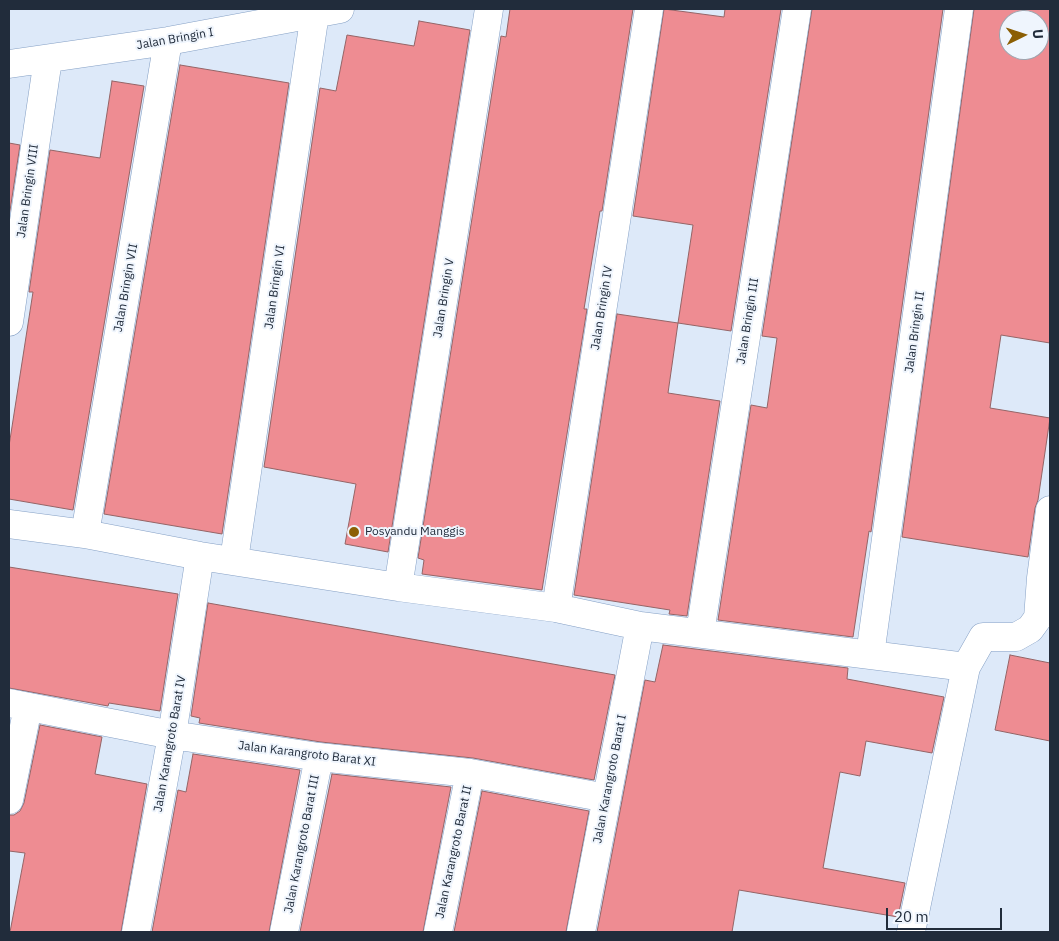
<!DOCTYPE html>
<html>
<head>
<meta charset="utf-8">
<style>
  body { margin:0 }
  #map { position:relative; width:1059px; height:941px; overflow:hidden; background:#dde9f9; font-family:"IBM Plex Sans",sans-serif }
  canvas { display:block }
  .frame { position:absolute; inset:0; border:10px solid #212c3b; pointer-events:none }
  .north { position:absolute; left:999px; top:10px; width:50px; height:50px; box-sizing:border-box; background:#eff5fd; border:1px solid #9da5af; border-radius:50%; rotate:86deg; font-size:14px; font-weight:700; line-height:20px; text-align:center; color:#212c3b }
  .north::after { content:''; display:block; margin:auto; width:18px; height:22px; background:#8c5f04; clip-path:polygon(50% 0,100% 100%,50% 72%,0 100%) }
  .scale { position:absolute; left:886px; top:908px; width:116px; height:22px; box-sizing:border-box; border:2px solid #212c3b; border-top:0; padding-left:6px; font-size:15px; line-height:18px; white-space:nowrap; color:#212c3b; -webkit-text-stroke:4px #eff5fd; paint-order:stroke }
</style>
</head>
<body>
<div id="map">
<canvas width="1059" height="941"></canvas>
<div class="frame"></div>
<div class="north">U</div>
<div class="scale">20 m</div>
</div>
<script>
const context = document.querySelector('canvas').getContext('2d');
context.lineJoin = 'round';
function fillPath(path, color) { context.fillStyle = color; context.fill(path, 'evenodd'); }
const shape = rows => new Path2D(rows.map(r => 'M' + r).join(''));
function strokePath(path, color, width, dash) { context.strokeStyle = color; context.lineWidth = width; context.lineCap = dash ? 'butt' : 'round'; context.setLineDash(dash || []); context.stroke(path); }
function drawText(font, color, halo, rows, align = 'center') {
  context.font = font + ' "IBM Plex Sans",sans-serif'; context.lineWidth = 4; context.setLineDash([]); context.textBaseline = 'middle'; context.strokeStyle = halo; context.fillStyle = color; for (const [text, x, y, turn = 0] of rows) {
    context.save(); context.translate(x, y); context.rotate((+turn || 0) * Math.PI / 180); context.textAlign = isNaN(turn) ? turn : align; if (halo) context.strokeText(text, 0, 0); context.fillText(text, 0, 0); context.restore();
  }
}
const building = shape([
  [510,9,633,9,602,211,600,211,584,309,587,309,542,590,422,574,424,560,418,558,501,36,506,37,510,9],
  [664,9,724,17,725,9,781,9,731,331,678,323,693,225,633,216,664,9],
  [812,9,943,9,871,532,869,531,853,637,718,620,751,405,767,408,777,338,762,336,812,9],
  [974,9,1050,9,1050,343,1001,335,990,408,1050,418,1038,500,1035,508,1028,557,902,537,974,9],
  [1009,20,1039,20,1039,50,1009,50,1009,20],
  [419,21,470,30,388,552,345,544,356,484,264,467,320,88,336,91,347,35,414,46,419,21],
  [180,65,289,83,222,534,104,514,180,65],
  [112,81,144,86,73,510,9,499,9,446,33,292,29,292,50,150,100,158,112,81],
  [9,143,20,145,9,217,9,143],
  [617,314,678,323,668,393,720,401,687,616,669,614,670,610,574,595,617,314],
  [9,567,178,594,160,711,109,703,108,706,9,688,9,567],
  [208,603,615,675,594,780,473,758,321,742,199,723,200,718,191,716,208,603],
  [663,645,848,668,847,679,944,697,932,753,866,741,860,776,840,772,823,868,905,883,898,917,739,890,732,932,597,932,645,680,655,682,663,645],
  [1010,655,1050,663,1050,741,995,730,1010,655],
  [40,725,102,737,95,774,147,784,121,932,10,932,25,853,9,851,9,815,14,815,20,811,24,803,40,725],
  [193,754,300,770,269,932,152,932,178,790,186,792,193,754],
  [332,774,451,787,423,932,300,932,332,774],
  [482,791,589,811,566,932,454,932,482,791]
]);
fillPath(building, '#ee8c92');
strokePath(building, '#946466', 1);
const minor = shape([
  [9,64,168,41,340,9],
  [9,322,48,59],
  [9,524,85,534,200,556,398,587,556,608,640,626,966,667],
  [85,534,168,41],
  [234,560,315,13],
  [398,587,489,9],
  [556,608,649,9],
  [700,633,797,9],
  [870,655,959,9],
  [9,703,172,735,319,757,470,773,607,798],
  [9,800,28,707],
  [136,932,172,735,200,556],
  [284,932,319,757],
  [438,932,470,773],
  [581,932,640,626],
  [911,932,966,667,983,637,1016,637,1030,629,1038,618,1041,578,1050,510]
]);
strokePath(minor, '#85a0c5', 29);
strokePath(minor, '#fff', 28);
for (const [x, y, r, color] of [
  [354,532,6,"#8c5f04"]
]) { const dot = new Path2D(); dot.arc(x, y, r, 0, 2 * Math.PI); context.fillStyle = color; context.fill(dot); strokePath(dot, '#eff5fd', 2); }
drawText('12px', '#212c3b', '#eff5fd', [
  ["Jalan Bringin I",175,39,-10],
  ["Jalan Bringin VIII",28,191,-82],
  ["Jalan Bringin VI",275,287,-82],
  ["Jalan Bringin VII",126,288,-80],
  ["Jalan Bringin V",444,298,-81],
  ["Jalan Bringin IV",602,308,-81],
  ["Jalan Bringin III",748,321,-81],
  ["Jalan Bringin II",915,332,-82],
  ["Jalan Karangroto Barat IV",170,744,-80],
  ["Jalan Karangroto Barat XI",307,754,7],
  ["Jalan Karangroto Barat I",610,779,-79],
  ["Jalan Karangroto Barat III",302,844,-79],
  ["Jalan Karangroto Barat II",454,852,-78]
]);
drawText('12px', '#212c3b', '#eff5fd', [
  ["Posyandu Manggis",365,532]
], 'left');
</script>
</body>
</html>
